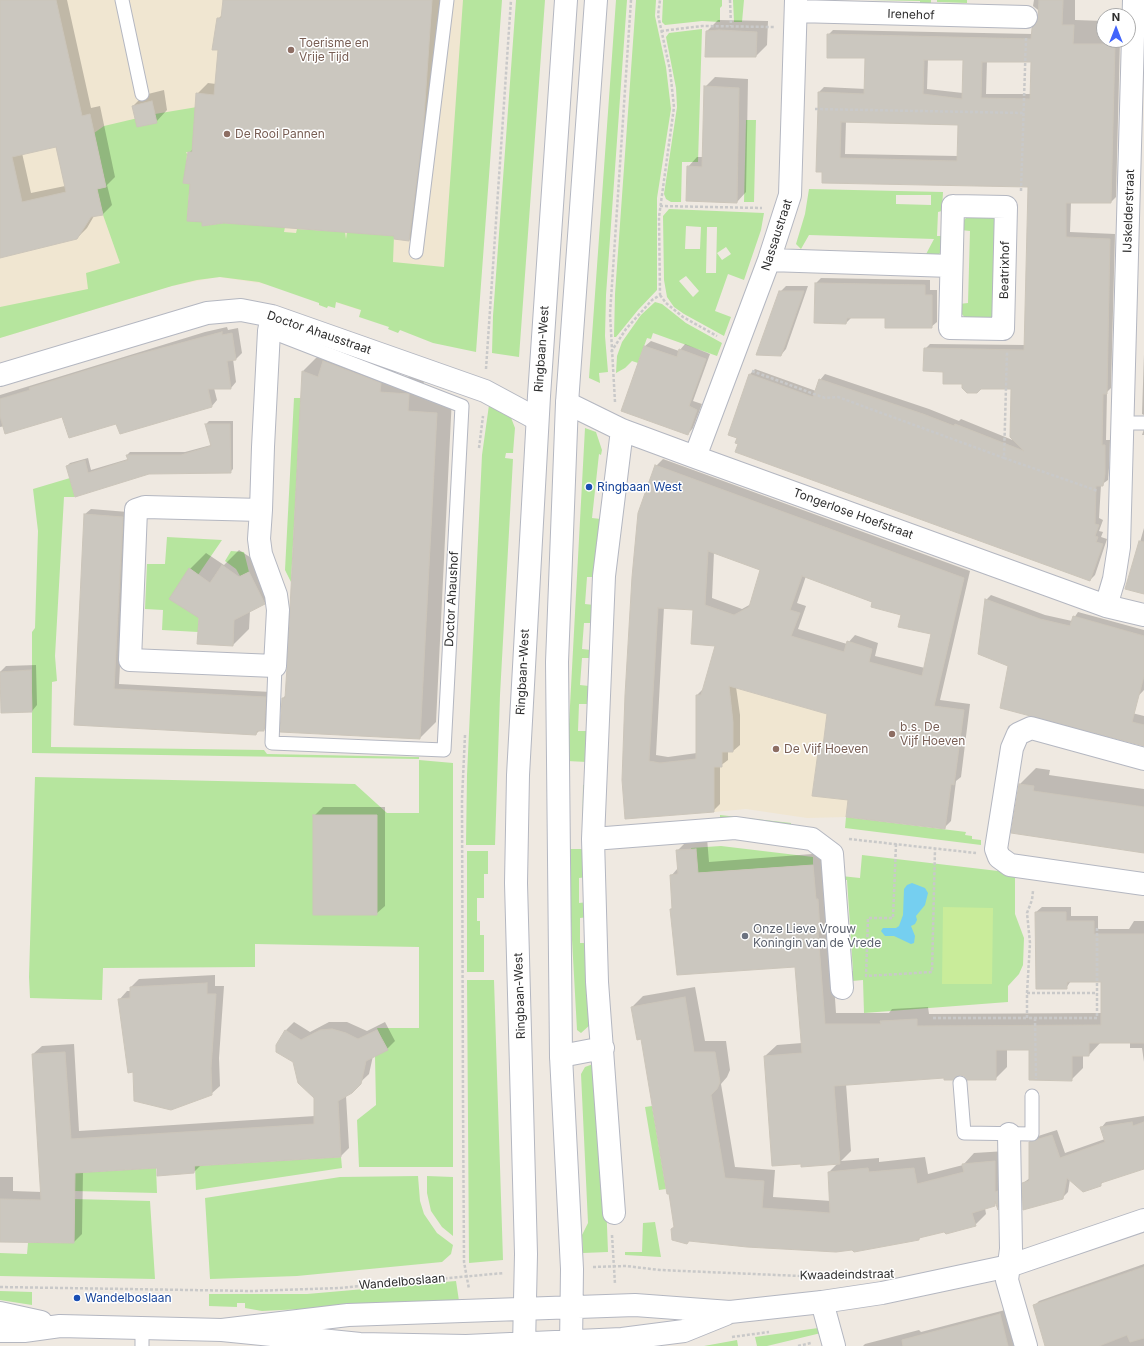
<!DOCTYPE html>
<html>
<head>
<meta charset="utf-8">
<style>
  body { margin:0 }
  #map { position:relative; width:1144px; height:1346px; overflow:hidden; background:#efe9e1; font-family:Inter,sans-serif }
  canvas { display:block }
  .north { position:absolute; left:1096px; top:8px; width:40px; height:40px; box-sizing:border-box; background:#fff; border:1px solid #ababab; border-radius:50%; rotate:0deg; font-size:11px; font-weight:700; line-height:16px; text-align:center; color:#2e2e2e }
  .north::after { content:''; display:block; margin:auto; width:14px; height:18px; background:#4264fb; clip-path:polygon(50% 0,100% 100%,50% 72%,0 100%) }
</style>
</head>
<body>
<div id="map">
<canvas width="1144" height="1346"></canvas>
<div class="north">N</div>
</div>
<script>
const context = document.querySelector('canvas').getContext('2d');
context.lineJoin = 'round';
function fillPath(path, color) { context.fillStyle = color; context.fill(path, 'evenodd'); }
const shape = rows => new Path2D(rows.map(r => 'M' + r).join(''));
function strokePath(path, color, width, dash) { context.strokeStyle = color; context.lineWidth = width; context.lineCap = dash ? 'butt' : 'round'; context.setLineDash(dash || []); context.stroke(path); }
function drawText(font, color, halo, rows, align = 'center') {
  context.font = font + ' Inter,sans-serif'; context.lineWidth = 3; context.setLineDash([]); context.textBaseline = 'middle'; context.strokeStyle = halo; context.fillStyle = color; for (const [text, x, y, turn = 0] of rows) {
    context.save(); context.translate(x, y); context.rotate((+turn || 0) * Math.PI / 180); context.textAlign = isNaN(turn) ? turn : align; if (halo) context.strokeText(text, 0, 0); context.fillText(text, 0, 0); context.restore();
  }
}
fillPath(shape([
  [0,0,481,0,439,336,335,302,265,284,218,277,172,286,0,338],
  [729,686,827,714,823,746,819,746,812,796,841,799,849,797,846,817,807,818,746,809,714,812,714,767,722,767,722,752,733,752,733,722]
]), '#f0e6d1');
fillPath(shape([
  [463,0,502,0,476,352,433,343,400,330,398,333,388,329,389,327,359,317,361,310,336,302,335,308,328,306,327,308,319,305,319,303,259,282,220,277,197,280,172,286,0,338,0,307,88,289,86,273,120,263,103,215,97,189,106,187,94,133,104,126,155,114,197,107,195,153,186,152,187,154,185,182,183,183,205,185,204,195,189,194,187,221,202,221,202,226,224,223,285,227,284,232,296,233,297,229,345,232,346,239,347,232,394,236,393,262,444,267],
  [516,0,545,0,519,357,492,353,493,316],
  [616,0,627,0,606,295,605,336,608,372,599,373,600,383,589,378],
  [636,0,656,0,655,16,666,67,671,109,657,198,657,290,638,310,616,337,614,337,615,294],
  [663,0,722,0,722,6,720,8,720,22,702,21,665,25,662,22],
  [733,0,744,0,742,22,734,22],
  [870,0,931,0,931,10,920,10,920,1],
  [937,0,967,0,967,3,937,2],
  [702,29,698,162,682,162,681,202,671,202,666,199,664,194,677,107,676,88,666,37,669,33],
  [746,120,756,120,754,202,744,202],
  [809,189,943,192,942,211,938,212,937,236,946,236,941,252,938,255,924,258,934,239,809,235,801,249,796,244,805,214],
  [896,195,931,195,931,205,896,204],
  [669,209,764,213,761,230,744,280,728,274,715,311,731,317,724,336,684,314,674,307,667,297,664,280,663,216],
  [686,226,701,227,700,249,685,249],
  [707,227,717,227,716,273,706,273],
  [726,247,731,254,722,260,717,253],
  [686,276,699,291,693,297,679,281],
  [969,215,992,216,995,219,992,318,967,320,961,313,959,304,968,303,970,231,961,230,963,221],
  [655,302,662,304,686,323,722,343,717,356,653,333,651,339,647,338,638,363,632,361,625,368,616,373,617,356,622,342,641,315],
  [294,398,301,398,291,582,285,570],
  [489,405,510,415,515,428,513,453,506,453,505,458,513,459,500,695,495,845,466,845,467,775,482,455],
  [585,428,596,432,602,450,601,455,599,454,592,518,601,519,596,577,587,577,585,604,594,605,593,623,584,623,582,649,591,650,591,658,582,658,580,685,589,686,588,704,579,704,578,731,587,731,587,762,567,761],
  [70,478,75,497,64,497,55,656,57,681,52,682,51,747,264,750,267,754,419,757,419,759,32,753,32,632,35,628,38,531,33,489],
  [167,537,222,540,198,575,189,568,199,618,198,632,162,630,163,610,145,609,147,564,165,564],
  [231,551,244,552,249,572,240,576,236,569,225,561],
  [419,760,453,763,453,1167,359,1167,357,1120,376,1105,375,1056,381,1038,377,1028,419,1028,419,947,255,944,255,967,103,968,102,1000,30,998,29,977,35,777,355,784,387,813,419,813],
  [583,785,586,785,588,877,579,878,579,903,588,902,589,917,580,918,580,943,590,943,591,1024,581,1033,577,1030,567,849,582,849],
  [720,815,791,823,791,826,720,818],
  [846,817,966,832,965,835,972,836,972,839,981,840,981,845,845,828],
  [721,846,813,857,813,865,693,873,691,848],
  [467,851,488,851,488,874,484,874,484,898,477,898,477,921,480,921,480,935,484,935,484,972,467,972],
  [862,855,1015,873,1015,914,1024,938,1023,965,1019,974,1008,986,1008,1002,864,1013,863,980,852,981,849,972,853,971,847,880,842,880,841,876,860,878],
  [467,980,494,980,503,1260,469,1263],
  [593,1064,604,1149,608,1252,583,1253,582,1235,588,1223,581,1074,585,1067],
  [652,1106,666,1189,659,1190,645,1107],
  [341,1157,342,1168,196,1190,195,1166],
  [156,1168,157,1193,73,1191,73,1173],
  [418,1176,420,1201,424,1214,437,1233,453,1245,451,1254,442,1262,297,1276,210,1279,205,1198,340,1177],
  [427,1176,453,1177,453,1236,442,1227,431,1211,427,1193],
  [73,1199,150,1201,155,1279,0,1276,0,1253,27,1254,28,1243,74,1243,75,1201],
  [655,1222,661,1257,625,1255,625,1252,642,1252,643,1223],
  [456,1281,459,1301,262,1311,245,1308,245,1303,237,1303,237,1307,209,1306,209,1294,307,1294],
  [0,1291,32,1292,32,1305,0,1300],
  [818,1328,821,1333,767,1346,757,1346,755,1337],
  [737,1340,738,1346,703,1346,704,1346]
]), '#b6e59e');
fillPath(shape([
  [943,907,993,908,992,984,942,984]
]), '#c9ec9a');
fillPath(shape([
  [912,883,925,888,928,893,925,905,916,916,917,920,915,924,911,926,915,936,914,943,911,944,894,936,885,936,881,931,883,928,896,928,899,926,903,915,904,889,907,885]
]), '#75cff0');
fillPath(shape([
  [0,0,67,0,91,108,100,106,115,177,107,185,112,205,103,214,94,216,87,228,77,238,0,254],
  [56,146,65,186,31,193,22,153],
  [224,0,442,0,420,229,409,240,191,183,189,153,194,148,197,94,208,83,216,84,219,49,218,19,223,14],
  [1034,0,1075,0,1075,20,1104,21,1104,40,1120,40,1116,197,1111,202,1071,202,1070,232,1115,234,1111,388,1107,392,1106,440,1110,440,1109,468,1108,480,1101,485,1099,518,1103,520,1099,531,1103,532,1101,537,1107,539,1095,575,1090,580,739,443,750,374,755,369,816,391,820,380,825,374,929,409,959,421,961,419,1015,441,1012,388,963,383,944,371,925,349,930,344,1025,345,1029,186,823,182,819,92,824,87,866,89,866,57,828,35,833,30,1033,34,1039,17,1038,10,1033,6],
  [928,59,964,59,963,93,927,89],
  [987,61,1032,62,1031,94,986,94],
  [846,121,959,124,958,156,845,154],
  [718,20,768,21,767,45,756,56,707,31],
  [715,77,748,79,746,192,737,202,688,167,697,157,703,157,705,87],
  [164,90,167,110,156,122,133,106,144,95],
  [821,278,930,280,930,290,937,290,937,322,931,327,886,317,851,318,846,323,816,283],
  [786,286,808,286,786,349,781,355,780,292],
  [227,327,228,330,238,328,242,353,236,359,233,359,236,382,231,388,214,388,217,400,212,406,117,422,63,415,0,427,0,395,205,332],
  [651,341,679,351,685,344,710,354,693,401,702,404,693,428,688,434,622,410,645,346],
  [340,345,397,367,396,376,424,378,423,395,452,397,436,722,420,738,281,731,283,698,287,694,288,667,303,371,319,355],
  [1144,354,1144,415,1142,414],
  [209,421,233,421,233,469,230,472,149,473,75,495,67,466,70,463,88,458,91,470,128,459,127,455,130,452,185,452,211,445,206,424],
  [1144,429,1144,435,1142,435],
  [663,459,970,571,940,700,970,704,961,777,956,781,951,821,944,828,849,800,820,746,824,741,828,713,736,687,740,715,740,745,733,751,728,751,728,760,720,766,720,804,713,811,626,818,656,466],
  [714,552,761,569,751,604,742,609,712,598],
  [806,576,902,614,933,634,925,668,875,656,878,643,855,635,847,644,798,629,806,606,797,603],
  [664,607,694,609,716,645,704,688,697,695,697,753,668,757,656,755],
  [91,509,128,512,119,684,271,692,270,724,264,730,260,730,256,734,75,724,85,514],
  [1144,528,1144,593,1127,588],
  [239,550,256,561,280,587,264,603,250,611,249,629,233,645,200,617,190,569,206,553,224,565],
  [991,595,1045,615,1072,621,1078,612,1144,630,1144,690,1124,711,1144,716,1144,745,1010,665,986,600],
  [36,665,37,705,32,711,2,712,0,672,6,666],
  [1036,768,1050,770,1049,775,1144,789,1144,852,1020,784],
  [323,807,385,807,385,906,376,914,314,816],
  [707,838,709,862,825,853,836,1013,889,1013,892,1009,928,1007,929,1014,1102,1013,1144,997,1144,1062,1142,1048,1130,1048,1130,1042,1101,1042,1089,1055,1083,1055,1083,1068,1071,1080,1030,1049,1007,1049,1007,1067,995,1079,960,1074,945,1077,846,1084,851,1151,841,1161,879,1158,879,1162,925,1157,928,1174,963,1165,974,1153,1006,1151,1008,1198,998,1208,997,1203,985,1208,986,1214,975,1225,922,1236,919,1239,852,1249,690,1240,686,1243,673,1240,675,1227,642,1038,632,1007,643,996,695,987,705,1041,726,1041,730,1070,727,1077,721,1084,735,1167,775,1170,773,1197,831,1201,829,1172,838,1163,765,1056,777,1045,802,1043,796,966,671,909,673,907,671,876,678,868,677,851,689,839],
  [1042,907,1071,907,1071,916,1098,916,1098,929,1129,929,1134,921,1144,921,1144,975,1071,981,1066,988,1036,912],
  [215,975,215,986,224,986,219,1058,220,1086,211,1094,134,1071,119,1000,127,991,131,991,131,987,139,979],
  [294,1022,310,1032,329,1022,347,1022,367,1031,385,1022,395,1041,387,1049,373,1056,369,1074,346,1096,349,1148,341,1156,202,1164,194,1172,157,1167,83,1171,82,1234,74,1242,0,1241,0,1177,13,1177,13,1191,42,1192,33,1054,42,1046,74,1044,79,1131,315,1116,315,1098,286,1030],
  [1144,1116,1144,1168,1104,1181,1100,1185,1070,1179,1068,1192,1062,1198,1023,1183,1030,1178,1030,1142,1035,1137,1057,1130,1065,1153,1105,1139,1101,1128,1106,1122],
  [1144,1264,1144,1346,1047,1346,1034,1306,1039,1301],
  [1005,1310,1014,1346,863,1346,865,1344,919,1330,921,1332]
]), '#0003');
const building = shape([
  [0,0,56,0,82,116,90,114,106,187,97,189,103,215,91,217,77,239,0,258,0,0],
  [56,147,66,192,22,202,12,157,56,147],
  [223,0,432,0,423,132,409,241,394,239,394,236,224,223,202,226,202,222,187,221,190,184,183,183,188,152,192,152,196,93,214,95,218,50,212,50,217,18,221,18,223,0],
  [1039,0,1063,0,1062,25,1074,25,1073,44,1115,44,1111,203,1066,203,1066,237,1110,239,1107,394,1103,394,1102,445,1105,445,1105,474,1103,486,1096,486,1095,524,1099,525,1095,536,1098,537,1096,542,1103,544,1090,581,735,452,738,444,735,443,737,438,728,435,749,374,813,397,819,379,923,414,954,426,955,424,1024,451,1010,437,1011,389,981,389,977,393,967,393,962,388,962,384,943,384,943,372,923,371,924,348,1024,350,1028,187,822,183,822,172,816,172,818,106,818,92,864,94,865,58,827,58,827,34,1031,39,1032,28,1036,24,1038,18,1039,0],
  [924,60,963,60,962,99,923,94,924,60],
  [982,62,1031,62,1030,99,981,98,982,62],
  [841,122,958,125,957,161,840,158,841,122],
  [719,30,757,32,756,57,705,57,706,31,719,30],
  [704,86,739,88,737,203,686,201,687,166,702,167,704,86],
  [152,101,157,123,137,127,132,106,152,101],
  [815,283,925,285,925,295,932,295,932,328,885,328,885,318,847,318,846,324,814,323,815,283],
  [779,291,804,291,781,356,756,355,779,291],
  [222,332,222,335,232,333,236,360,227,361,231,389,208,389,212,407,120,434,116,424,69,438,62,417,5,434,0,416,0,399,30,390,29,388,136,355,222,332],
  [644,346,677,357,679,349,706,359,689,406,697,410,688,435,621,411,644,346],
  [323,361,381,383,380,392,409,394,408,411,437,413,420,739,280,732,282,698,285,698,287,667,302,371,318,377,323,361],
  [205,424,230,424,231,473,149,474,75,497,66,466,85,460,88,473,128,460,126,455,181,455,211,446,205,424],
  [655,465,964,578,934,706,964,710,954,785,951,784,945,829,846,817,848,800,812,796,819,745,823,746,827,714,729,686,733,722,733,752,722,752,722,767,714,767,714,812,625,819,622,780,625,695,632,577,638,513,655,465],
  [708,551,760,570,749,607,734,615,705,605,708,551],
  [802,576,872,602,871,607,901,615,898,627,931,634,922,676,869,662,872,649,847,641,844,652,791,636,800,613,790,610,802,576],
  [658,608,693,610,691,644,715,646,701,695,696,695,696,759,660,763,649,761,658,608],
  [84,514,123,517,114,689,266,697,264,731,257,731,256,735,74,725,84,514],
  [1139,541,1144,542,1144,594,1125,589,1139,541],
  [222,565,239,577,249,572,265,604,234,620,233,646,197,644,199,618,169,599,189,568,210,583,222,565],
  [985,599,1040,619,1070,626,1073,616,1144,636,1144,676,1132,722,1144,725,1144,746,1000,708,1008,666,978,654,985,599],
  [31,670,32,712,1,713,0,672,31,670],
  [1019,784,1034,786,1033,791,1144,807,1144,853,1011,833,1019,784],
  [313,815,377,815,377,915,313,915,313,815],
  [696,849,698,873,813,865,816,899,818,899,820,931,818,931,825,1024,881,1024,880,1021,917,1019,917,1026,1101,1025,1101,982,1067,982,1067,989,1036,989,1035,912,1066,912,1066,921,1094,921,1094,934,1144,934,1144,1043,1089,1043,1089,1056,1072,1056,1072,1081,1029,1080,1029,1050,996,1050,996,1080,967,1080,964,1076,960,1075,953,1080,944,1080,944,1078,834,1086,840,1164,801,1167,801,1164,772,1166,764,1056,802,1053,795,967,677,975,670,909,672,909,670,875,678,874,676,850,696,849],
  [207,983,207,994,216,994,211,1068,212,1095,171,1110,134,1101,133,1072,128,1073,118,999,130,998,130,987,207,983],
  [685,997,694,1052,715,1052,720,1082,717,1089,711,1095,725,1178,764,1181,762,1208,830,1213,828,1172,868,1168,869,1172,914,1168,917,1184,964,1172,962,1164,995,1161,995,1192,998,1191,998,1210,995,1201,995,1206,972,1213,976,1226,946,1234,944,1232,919,1238,919,1240,854,1252,852,1250,836,1252,747,1247,689,1241,687,1244,672,1240,671,1229,674,1227,669,1194,667,1194,641,1039,637,1040,631,1007,685,997],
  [332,1029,346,1033,358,1039,377,1030,388,1050,366,1061,361,1084,352,1093,338,1101,341,1157,194,1166,194,1173,157,1176,157,1168,75,1173,74,1243,0,1242,0,1199,41,1200,32,1054,65,1052,71,1139,314,1124,314,1098,298,1083,293,1062,276,1052,276,1045,285,1030,301,1040,320,1030,332,1029],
  [1132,1122,1133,1126,1144,1122,1144,1169,1101,1183,1101,1186,1083,1192,1067,1178,1063,1199,1023,1210,1022,1183,1029,1181,1029,1142,1052,1135,1060,1158,1105,1142,1100,1127,1132,1122],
  [1144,1267,1144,1338,1130,1342,1127,1335,1099,1346,1045,1346,1033,1305,1144,1267],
  [1000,1314,1008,1346,903,1346,902,1340,1000,1314]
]);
fillPath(building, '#cbc7bf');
strokePath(building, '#cbc5ba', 1);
const lane = shape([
  [122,0,142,94],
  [416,252,447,0],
  [269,331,462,406,444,750,272,743,275,666],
  [1124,423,1144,423],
  [960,1083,964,1133,1032,1134,1032,1096],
  [142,1346,142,1328]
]);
const street = shape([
  [796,11,1026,17],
  [953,206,1006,207,1003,329,950,328,953,206],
  [769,260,951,266],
  [0,375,207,313,241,310,272,316,485,391,537,419],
  [567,403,622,430,695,457,1106,606,1144,615],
  [695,457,769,260,790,195,796,0],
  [261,510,145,507,136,510,130,660,275,666,278,610,276,595,261,554,259,539,261,510,263,447,269,331,272,316],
  [1106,606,1114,579,1119,547,1134,0],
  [1144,759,1031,728,1018,734,1012,748,996,849,999,857,1010,865,1144,884],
  [593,839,735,828,812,839,832,854,842,988],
  [561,1056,603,1048],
  [1009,1134,1011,1249,1007,1280,1026,1346],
  [614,1213,597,982,593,839,604,576,622,430],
  [822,1302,834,1346]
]);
const secondary = shape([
  [0,1313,41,1322],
  [222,1330,348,1315,635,1305,730,1312,822,1302,882,1293,1009,1266,1144,1220],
  [0,1331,24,1331,60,1326,222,1330,360,1344,466,1346,622,1339,684,1331,726,1314],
  [524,1346,526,1254,516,883,518,775,539,396,566,0],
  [571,1346,572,1269,561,1056,557,662,567,403,596,0]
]);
strokePath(lane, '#b4b7c1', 15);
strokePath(street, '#b4b7c1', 24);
strokePath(secondary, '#b4b7c1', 24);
strokePath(shape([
  [730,0,731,26],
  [661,31,702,26,774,27],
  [815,109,1024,113],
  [1021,191,1026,38],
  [660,206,762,208],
  [660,295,666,303,683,317,717,336],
  [611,352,626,329,652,300,660,295,659,217,674,107,670,70,658,15,660,0],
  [486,369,511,0],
  [752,371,825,398,838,397,1004,458,1007,351],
  [615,402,610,314,631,0],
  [479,448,483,416],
  [1004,458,1098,491],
  [465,735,462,799,463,1098,464,1262,469,1289],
  [849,839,976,853],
  [896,844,893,918,868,918,866,976,932,972,935,849],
  [1097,928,1097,993],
  [1027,993,1097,993,1097,1018,1027,1018,1027,993,1030,943,1027,913,1032,900,1033,891],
  [933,1018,1027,1018],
  [1035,1018,1036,1079],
  [612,1235,615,1284],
  [593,1267,626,1266,660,1270,824,1277],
  [0,1287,252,1291,339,1288,504,1273],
  [732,1337,769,1332],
  [798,1346,811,1343]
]), '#c9c9c9', 2.5, [3, 2]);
strokePath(lane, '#fff', 13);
strokePath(street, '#fff', 22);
strokePath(secondary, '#fff', 22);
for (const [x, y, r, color] of [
  [291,50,4,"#8d6e63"],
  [227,134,4,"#8d6e63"],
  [589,487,4,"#1a4fb4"],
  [892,734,4,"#8d6e63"],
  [776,749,4,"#8d6e63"],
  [745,936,4,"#6b7280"],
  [77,1298,4,"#1a4fb4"]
]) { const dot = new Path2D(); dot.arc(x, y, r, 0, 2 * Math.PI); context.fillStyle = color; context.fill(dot); strokePath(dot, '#fff', 1.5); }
drawText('12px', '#2e2e2e', '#fff', [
  ["Irenehof",911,15,2],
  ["IJskelderstraat",1129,211,-88],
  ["Nassaustraat",777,235,-72],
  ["Beatrixhof",1005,270,-89],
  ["Doctor Ahausstraat",319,333,19],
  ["Ringbaan-West",542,349,-86],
  ["Tongerlose Hoefstraat",853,514,20],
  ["Doctor Ahaushof",452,599,-87],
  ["Ringbaan-West",523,672,-87],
  ["Ringbaan-West",520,996,-92],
  ["Kwaadeindstraat",847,1275,-1],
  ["Wandelboslaan",402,1282,-5]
]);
drawText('12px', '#785e54', '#fff', [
  ["Toerisme en",299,43],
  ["Vrije Tijd",299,57],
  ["De Rooi Pannen",235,134],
  ["b.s. De",900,727],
  ["Vijf Hoeven",900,741],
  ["De Vijf Hoeven",784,749]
], 'left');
drawText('12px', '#164399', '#fff', [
  ["Ringbaan West",597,487],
  ["Wandelboslaan",85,1298]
], 'left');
drawText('12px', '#5b616d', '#fff', [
  ["Onze Lieve Vrouw",753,929],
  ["Koningin van de Vrede",753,943]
], 'left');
</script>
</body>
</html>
